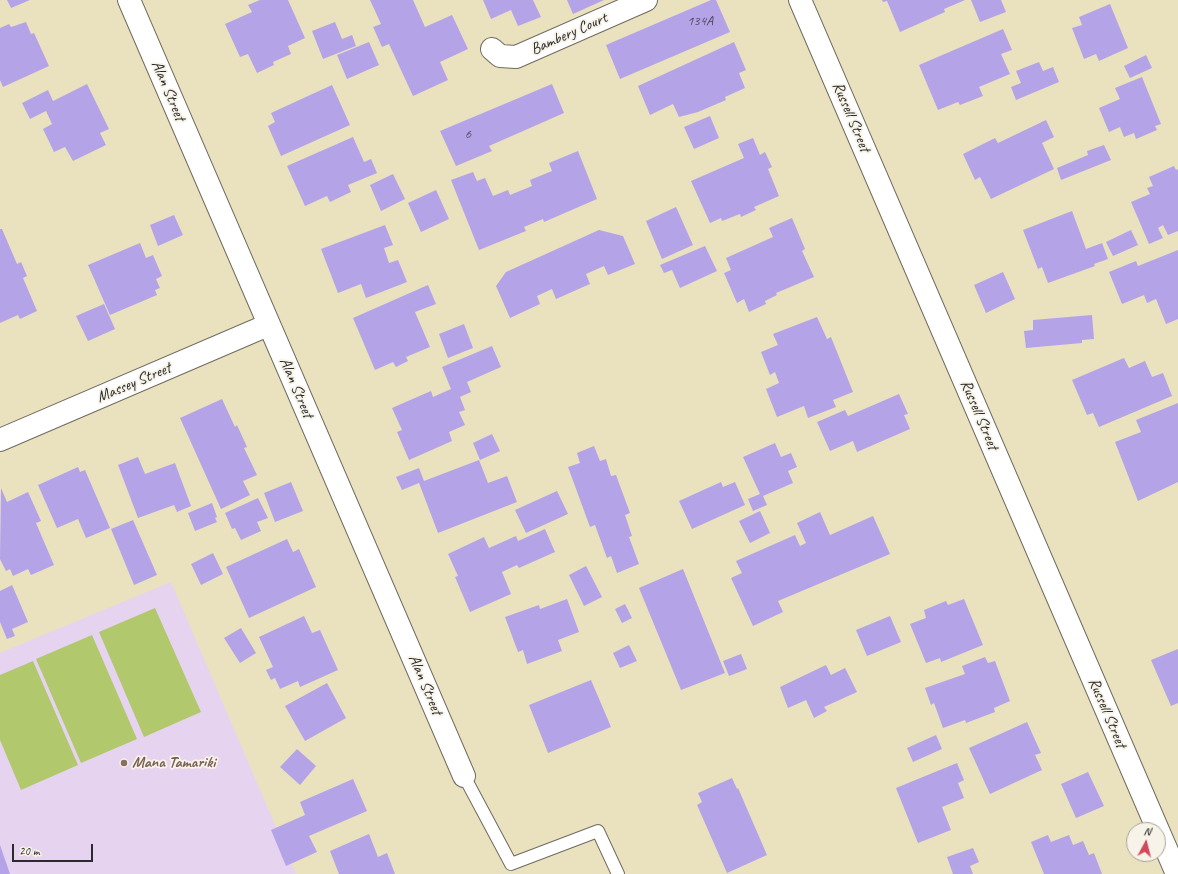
<!DOCTYPE html>
<html>
<head>
<meta charset="utf-8">
<style>
  body { margin:0 }
  #map { position:relative; width:1178px; height:874px; overflow:hidden; background:#eae1bf; font-family:Caveat,sans-serif }
  canvas { display:block }
  .north { position:absolute; left:1126px; top:822px; width:40px; height:40px; box-sizing:border-box; background:#f7f3e8; border:1px solid #a5a39c; border-radius:50%; rotate:7deg; font-size:11px; font-weight:700; line-height:16px; text-align:center; color:#2b2b2b }
  .north::after { content:''; display:block; margin:auto; width:14px; height:18px; background:#d1495b; clip-path:polygon(50% 0,100% 100%,50% 72%,0 100%) }
  .scale { position:absolute; left:12px; top:844px; width:81px; height:18px; box-sizing:border-box; border:2px solid #2b2b2b; border-top:0; padding-left:5px; font-size:12px; line-height:14px; white-space:nowrap; color:#2b2b2b; -webkit-text-stroke:3px #f7f3e8; paint-order:stroke }
</style>
</head>
<body>
<div id="map">
<canvas width="1178" height="874"></canvas>
<div class="north">N</div>
<div class="scale">20 m</div>
</div>
<script>
const context = document.querySelector('canvas').getContext('2d');
context.lineJoin = 'round';
function fillPath(path, color) { context.fillStyle = color; context.fill(path, 'evenodd'); }
const shape = rows => new Path2D(rows.map(r => 'M' + r).join(''));
function strokePath(path, color, width, dash) { context.strokeStyle = color; context.lineWidth = width; context.lineCap = dash ? 'butt' : 'round'; context.setLineDash(dash || []); context.stroke(path); }
function drawText(font, color, halo, rows, align = 'center') {
  context.font = font + ' Caveat,sans-serif'; context.lineWidth = 3.5; context.setLineDash([]); context.textBaseline = 'middle'; context.strokeStyle = halo; context.fillStyle = color; for (const [text, x, y, turn = 0] of rows) {
    context.save(); context.translate(x, y); context.rotate((+turn || 0) * Math.PI / 180); context.textAlign = isNaN(turn) ? turn : align; if (halo) context.strokeText(text, 0, 0); context.fillText(text, 0, 0); context.restore();
  }
}
fillPath(shape([
  [171,582,296,874,0,874,0,653]
]), '#e6d3f0');
fillPath(shape([
  [155,608,201,712,144,737,99,632],
  [92,635,137,739,81,763,36,659],
  [33,661,78,765,21,790,0,740,0,675]
]), '#b1c86c');
fillPath(shape([
  [7,0,30,0,11,8],
  [260,0,288,0,305,38,288,46,291,54,273,62,274,65,257,73,248,54,240,57,225,24,252,12,248,5],
  [370,0,413,0,425,27,452,15,468,49,440,62,448,80,413,96,389,44,382,47,373,27,381,24],
  [483,0,533,0,541,17,518,26,511,10,491,19],
  [567,0,604,0,573,14],
  [711,0,716,0,730,32,620,79,606,45],
  [882,0,965,0,944,9,945,12,900,32,887,1,883,2],
  [971,0,1001,0,1006,12,980,22],
  [1110,4,1128,48,1099,61,1096,54,1084,59,1072,28,1082,25,1079,17],
  [26,22,31,34,34,33,49,66,3,87,0,80,0,28,9,24,11,27],
  [335,22,342,39,352,35,356,46,323,59,312,31],
  [1003,29,1012,50,1001,54,1010,74,979,87,983,96,960,105,958,102,938,110,919,65],
  [369,42,379,65,347,79,337,55],
  [734,42,746,70,739,73,745,88,725,97,726,100,698,112,679,117,673,104,650,115,638,86],
  [1146,55,1152,68,1130,78,1124,66],
  [1039,62,1043,71,1053,67,1059,82,1016,100,1011,87,1021,83,1016,71],
  [1142,77,1161,124,1155,126,1157,130,1136,139,1134,133,1124,137,1120,127,1109,132,1099,108,1120,99,1115,88],
  [87,84,109,129,100,133,106,145,73,161,65,147,54,152,43,129,52,124,46,111,30,119,22,103,48,90,53,101],
  [552,84,564,113,489,146,492,151,456,166,440,131],
  [332,85,350,125,281,156,268,126,275,122,271,113],
  [710,116,719,138,694,149,684,127],
  [1046,120,1054,137,1042,143,1054,169,991,199,980,177,975,180,963,154,995,138,998,143],
  [353,137,364,162,371,159,377,173,348,185,351,192,330,202,327,196,305,206,287,166],
  [753,138,760,155,765,152,772,167,768,169,779,196,754,207,756,210,741,217,740,214,722,221,721,218,710,223,691,181,744,158,738,144],
  [1104,145,1111,160,1061,180,1057,168,1088,155,1087,151],
  [578,151,597,199,544,222,543,219,524,227,526,231,479,250,451,180,473,172,477,181,485,178,493,196,508,190,510,195,532,186,530,180,552,171,549,163],
  [1174,166,1176,170,1178,169,1178,231,1168,235,1163,225,1158,228,1163,238,1149,244,1131,202,1150,194,1147,188,1153,186,1149,177],
  [393,174,405,199,381,211,370,185],
  [436,190,449,219,421,232,408,203],
  [676,207,693,245,662,259,646,221],
  [1072,211,1086,249,1102,243,1108,259,1094,264,1095,266,1048,283,1042,267,1038,269,1023,230],
  [174,215,183,235,158,246,150,225],
  [792,218,805,249,802,251,814,277,776,293,777,295,765,301,766,304,749,312,744,299,737,303,724,273,731,270,726,258,773,237,769,228],
  [385,225,393,245,384,248,389,263,398,260,407,282,366,298,361,284,338,293,321,249],
  [0,229,2,229,17,264,21,262,27,276,23,278,37,311,20,319,18,315,0,323],
  [599,230,623,236,635,264,608,275,604,266,586,274,590,284,556,299,552,289,537,296,540,304,510,318,496,286,506,272],
  [1131,230,1138,245,1113,256,1106,242],
  [140,243,146,258,153,255,162,276,156,279,160,288,155,290,157,295,110,315,88,265],
  [705,246,717,271,680,288,672,270,664,273,660,265],
  [1178,250,1178,319,1166,324,1156,299,1147,303,1144,295,1122,304,1109,272,1136,261,1138,266],
  [1003,272,1015,299,986,313,974,285],
  [428,285,436,304,415,312,430,347,406,357,408,361,396,367,393,362,375,370,353,318],
  [104,304,115,329,88,341,76,316],
  [1092,315,1094,339,1082,340,1082,343,1026,348,1024,331,1033,330,1033,320],
  [817,317,827,339,831,337,853,392,833,400,836,407,808,418,804,406,777,417,766,389,779,383,775,372,770,375,761,352,778,345,773,334],
  [464,324,473,348,448,358,439,334],
  [492,346,501,367,467,382,471,392,460,397,465,410,459,412,465,425,449,432,452,441,409,460,397,432,402,430,392,408,431,391,433,397,451,389,442,367],
  [1124,358,1129,368,1145,361,1152,377,1163,373,1172,396,1099,427,1093,413,1087,415,1072,380],
  [899,394,908,414,904,415,910,429,857,452,853,441,830,451,817,422,845,410,848,416],
  [222,399,235,427,237,425,247,447,244,448,257,475,243,481,250,495,221,509,180,418],
  [1178,403,1178,482,1138,501,1115,442,1141,432,1136,420],
  [492,434,500,451,480,460,473,443],
  [775,443,781,457,791,453,797,467,788,471,793,483,763,496,767,505,753,511,748,499,760,494,743,457],
  [594,446,600,461,606,459,611,476,616,475,630,513,625,515,632,536,629,537,639,564,617,573,611,556,607,558,595,525,590,527,568,467,580,463,577,453],
  [138,457,145,474,175,463,191,506,177,512,174,505,138,518,118,465],
  [479,460,488,483,507,476,517,502,438,533,419,483,402,490,396,477,419,468,424,481],
  [78,467,80,472,85,470,110,528,86,538,78,519,57,528,38,485],
  [291,482,303,511,275,522,264,493],
  [721,482,723,487,735,482,745,505,692,529,679,501],
  [1,488,7,502,28,492,41,521,36,523,54,565,31,575,28,569,13,576,10,569,6,571,0,559],
  [557,491,568,514,526,533,515,510],
  [258,498,268,518,257,522,261,531,241,540,235,528,232,529,225,513],
  [212,503,217,517,215,518,217,522,195,531,188,513],
  [760,511,770,533,750,543,739,521],
  [820,512,830,535,873,516,890,554,778,601,783,612,753,626,731,578,742,573,736,561,795,535,800,546,806,543,797,523],
  [133,520,157,575,134,585,111,529],
  [545,529,555,552,519,568,517,565,502,572,511,594,470,612,455,577,458,576,448,554,484,537,489,548,516,536,518,541],
  [287,539,293,552,299,549,316,587,249,618,226,567],
  [213,553,223,574,201,585,191,564],
  [586,566,602,597,584,606,569,575],
  [683,569,725,673,681,690,639,588],
  [12,585,28,622,12,629,15,636,7,639,0,622,0,591],
  [567,599,579,632,558,640,562,651,527,664,523,650,518,652,505,617,539,605,540,609],
  [964,599,983,645,941,662,940,658,926,663,910,624,926,618,924,610,946,601,948,605],
  [625,604,632,618,622,623,615,609],
  [304,616,312,633,320,630,338,670,300,687,298,681,280,689,275,678,271,680,266,670,273,667,259,637],
  [890,616,901,642,867,656,856,630],
  [241,628,256,653,240,663,224,638],
  [629,645,637,661,620,668,613,653],
  [1178,649,1178,703,1171,706,1151,660],
  [741,654,747,669,729,676,723,661],
  [985,657,988,663,995,661,1010,701,994,708,995,712,966,723,965,720,943,728,934,703,931,705,925,688,965,674,962,666],
  [826,665,831,675,845,668,857,692,824,707,827,711,814,718,806,700,788,708,780,687],
  [591,680,611,727,548,753,529,705],
  [327,683,346,718,305,741,285,706],
  [1027,722,1041,753,1035,755,1042,770,990,794,969,748],
  [936,735,942,749,913,762,907,748],
  [297,749,316,766,300,785,280,767],
  [957,763,964,780,958,783,964,798,942,807,951,830,918,843,896,788],
  [1088,772,1104,806,1076,818,1061,784],
  [732,778,737,789,738,788,767,855,727,873,697,805,702,802,698,793],
  [353,779,367,811,309,836,317,852,286,866,271,830,305,815,300,802],
  [369,834,378,857,387,853,395,874,339,874,330,851],
  [1048,835,1051,842,1069,835,1073,845,1083,841,1089,855,1094,853,1102,874,1044,874,1031,842],
  [0,845,10,874,0,874],
  [973,848,979,862,970,866,973,874,953,874,947,857]
]), '#b5a3e8');
const lane = shape([
  [464,776,511,864,598,831,618,874]
]);
const street = shape([
  [129,0,464,776],
  [800,0,1158,830],
  [492,49,500,56,516,57,646,0],
  [0,440,268,325],
  [1158,830,1177,874]
]);
strokePath(lane, '#6e6b5f', 14);
strokePath(street, '#6e6b5f', 24);
strokePath(lane, '#fff', 12);
strokePath(street, '#fff', 22);
for (const [x, y, r, color] of [
  [124,763,4,"#8d6e63"]
]) { const dot = new Path2D(); dot.arc(x, y, r, 0, 2 * Math.PI); context.fillStyle = color; context.fill(dot); strokePath(dot, '#f7f3e8', 1.5); }
drawText('14px', '#4e495a', null, [
  ["134A",700,21],
  ["6",468,134]
]);
drawText('16px', '#2b2b2b', '#f7f3e8', [
  ["Bambery Court",569,34,-24],
  ["Alan Street",168,91,67],
  ["Russell Street",851,117,67],
  ["Massey Street",134,383,-23],
  ["Alan Street",296,388,67],
  ["Russell Street",979,415,67],
  ["Alan Street",425,685,67],
  ["Russell Street",1107,713,67]
]);
drawText('bold 16px', '#785e54', '#f7f3e8', [
  ["Mana Tamariki",132,763]
], 'left');
</script>
</body>
</html>
